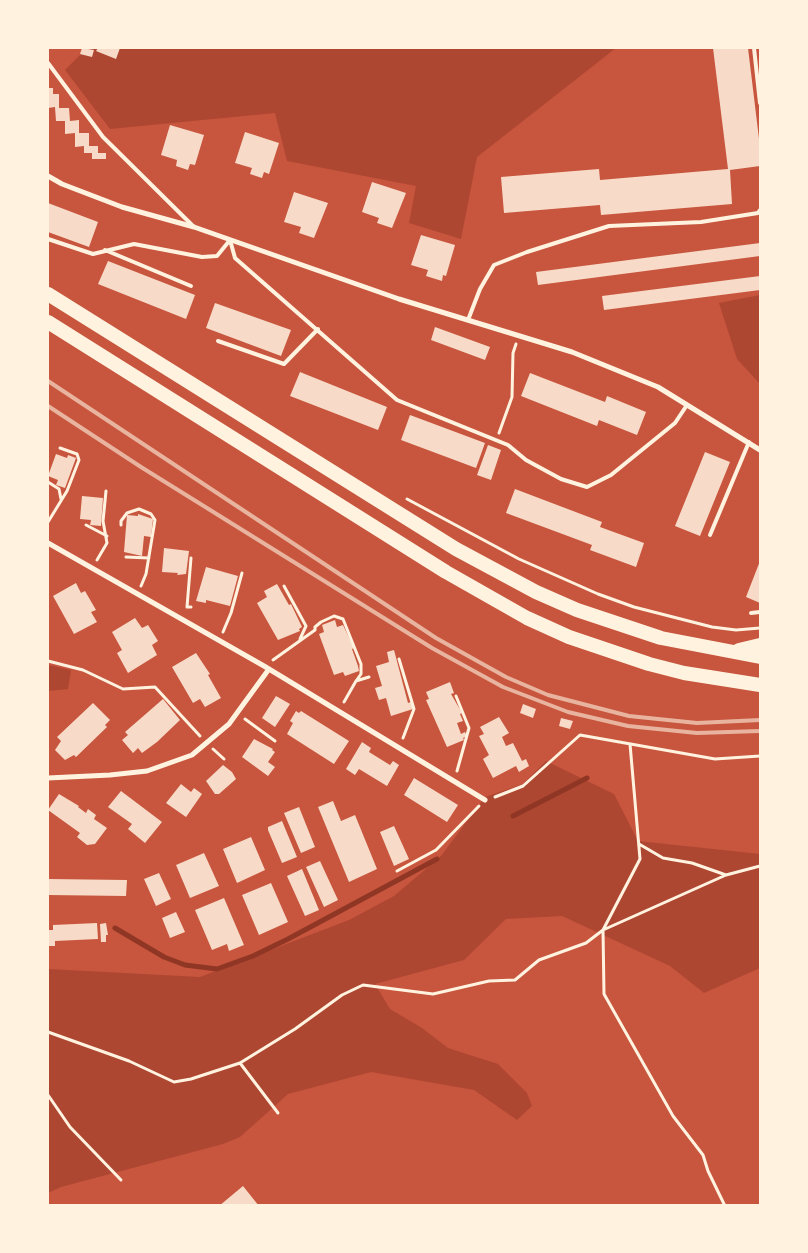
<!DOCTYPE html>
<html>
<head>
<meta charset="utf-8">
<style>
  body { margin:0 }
  #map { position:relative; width:808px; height:1253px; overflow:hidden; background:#c8553d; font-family:Mulish,sans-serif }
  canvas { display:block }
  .frame { position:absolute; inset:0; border:49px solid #fff3e0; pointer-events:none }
</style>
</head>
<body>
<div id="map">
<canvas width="808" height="1253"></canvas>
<div class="frame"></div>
</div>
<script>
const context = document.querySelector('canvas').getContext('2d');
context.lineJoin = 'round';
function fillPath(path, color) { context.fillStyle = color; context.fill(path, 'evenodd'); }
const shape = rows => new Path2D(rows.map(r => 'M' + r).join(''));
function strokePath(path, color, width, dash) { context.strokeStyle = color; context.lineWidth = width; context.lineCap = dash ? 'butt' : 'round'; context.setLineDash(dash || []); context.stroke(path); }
fillPath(shape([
  [87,48,616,48,477,157,461,239,409,223,416,186,287,161,275,113,110,129,65,70],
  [760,295,760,384,737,359,719,303],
  [48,665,71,670,68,689,48,691],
  [546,761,614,794,638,841,760,854,760,968,704,993,670,966,562,916,506,919,464,960,375,984,390,1009,422,1028,448,1048,498,1064,527,1093,532,1106,517,1120,474,1090,371,1072,288,1094,240,1137,223,1144,61,1187,48,1193,48,969,200,977,349,920,394,896,441,856,485,797,523,784]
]), '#ae4732');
strokePath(shape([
  [513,816,587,778],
  [115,928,164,957,185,965,217,969,253,956,288,939,437,859]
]), '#8f3625', 5);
fillPath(shape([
  [82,48,94,50,92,57,80,54],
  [98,48,120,48,116,59,96,51],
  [713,48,748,48,760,147,760,166,730,170,732,204,601,215,600,205,504,213,501,177,599,169,600,180,728,169],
  [48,88,53,88,53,94,59,94,59,108,69,108,70,121,79,120,79,133,89,133,89,146,98,146,98,153,106,153,106,159,92,159,92,153,84,153,84,146,75,147,75,133,65,134,65,121,56,121,55,107,48,108],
  [170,125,204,135,195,165,190,164,188,170,176,166,177,160,161,155],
  [245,132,279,143,269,174,264,172,262,178,250,174,252,168,235,163],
  [372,182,406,193,392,228,377,223,379,218,362,212],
  [294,192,328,203,314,238,299,233,301,227,284,222],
  [48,203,98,222,89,247,48,232],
  [421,235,455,245,446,276,443,275,442,281,426,276,428,270,411,265],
  [760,243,760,256,538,285,536,272],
  [108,261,195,295,186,319,98,284],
  [760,276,760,290,604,310,602,296],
  [215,303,291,330,281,356,206,328],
  [435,327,490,347,485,360,431,340],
  [300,372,387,407,378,430,290,396],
  [530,373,605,402,607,396,646,412,637,435,599,420,597,426,521,396],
  [410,415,485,443,476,468,401,440],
  [488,445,501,450,491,480,477,475],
  [705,452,730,462,700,536,675,526],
  [56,454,67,458,68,455,76,458,65,488,56,485,58,480,48,476],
  [515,489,602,522,600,527,644,543,636,567,590,550,592,545,506,513],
  [82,496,103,498,101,526,90,525,91,520,80,519],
  [138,514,153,519,151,537,144,536,142,556,124,552,127,515,138,516],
  [164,548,189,551,186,574,177,575,178,573,162,572],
  [760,561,760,603,746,597],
  [206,567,238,576,230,606,206,600,206,603,196,601],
  [76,583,81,593,85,591,96,610,91,612,97,622,74,634,53,596],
  [277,584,289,605,291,604,302,627,299,629,300,631,278,640,257,603,267,597,264,591],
  [135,618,142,628,148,625,158,641,152,645,157,655,128,673,117,653,122,650,112,632],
  [335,620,337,627,343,625,354,648,352,649,358,666,359,671,345,676,343,672,334,675,319,634,324,632,322,625],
  [394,650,408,703,411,702,413,709,391,716,386,698,379,700,375,688,382,686,376,666,389,662,387,652],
  [196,653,210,674,208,675,221,698,205,707,200,699,193,703,172,667],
  [450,682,454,693,451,694,462,713,460,714,463,721,457,723,461,734,465,732,467,736,463,738,464,740,447,747,426,700,429,699,426,692],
  [276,696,290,704,275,727,262,718],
  [163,699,180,720,157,742,142,753,138,748,133,753,122,740,128,735,125,732],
  [93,703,110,720,105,725,107,727,76,757,74,755,65,760,55,750,61,741,57,737],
  [523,704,536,709,533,718,520,713],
  [296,711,299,713,301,711,349,741,334,764,287,734,293,723,290,721],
  [499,717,509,733,502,737,506,746,513,743,522,761,526,759,529,766,519,772,516,766,493,778,483,759,489,755,479,736,484,734,480,727],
  [561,718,573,721,570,729,559,726],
  [254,739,273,749,272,750,275,752,268,762,275,767,268,776,242,757],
  [362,742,371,748,369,752,390,765,393,761,399,765,387,786,359,769,355,775,346,769],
  [223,765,232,772,236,779,219,794,215,794,206,781],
  [414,778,458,805,447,822,404,795],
  [181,784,191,792,194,788,202,794,186,817,166,803],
  [121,791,162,822,145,843,128,829,132,824,108,807],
  [59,794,79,806,78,807,86,813,88,809,96,815,94,819,107,828,95,844,87,845,77,837,80,833,48,810],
  [333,801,341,821,355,815,377,869,349,882,318,807],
  [299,807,315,847,301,853,284,813],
  [282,821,297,857,282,863,268,830,268,827],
  [394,826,409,859,394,866,380,832],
  [251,837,265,870,237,883,223,849],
  [204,853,219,886,190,898,176,865],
  [320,861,338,900,324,907,306,867],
  [302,869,319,910,305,916,287,876],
  [159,873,171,899,156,906,144,879],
  [48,879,127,880,126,896,48,895],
  [271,883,288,922,259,935,242,895],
  [224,898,244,945,229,951,227,944,212,950,195,910],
  [176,912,185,932,170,938,162,918],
  [97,923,98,939,55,941,55,946,48,946,48,930,53,930,53,925],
  [106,923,108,935,106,935,106,942,101,942,100,924],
  [243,1186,259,1206,219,1206]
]), '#f7dbc8');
strokePath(shape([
  [499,433,512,397,513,353,516,344],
  [48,482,59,489,61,499],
  [407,499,519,559,598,594,634,607,712,627,736,630,760,628],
  [48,522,67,491,79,460,77,454,60,448],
  [86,525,107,536],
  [121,525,121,521,127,513,139,509,151,514,155,520,146,574,141,586],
  [126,557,149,558],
  [97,560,107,543,103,521,106,491],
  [284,586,306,626,300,639],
  [191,607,187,607,191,558],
  [223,632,231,613,242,573],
  [399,659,414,709,403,738],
  [273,660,315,630,315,627,321,622,334,616,343,619,361,664,361,674,356,681],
  [48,661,83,670,123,689,155,687,200,736],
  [456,696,469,728,457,771],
  [344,702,356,681,369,677],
  [245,719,275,741],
  [630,744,640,859,603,930,604,994,673,1116,703,1155,708,1171,725,1206],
  [213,749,224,759],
  [495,797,523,786,580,735,715,759,760,756],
  [639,844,663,858,692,863,726,875],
  [397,871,436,850,479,806],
  [48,1032,129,1061,174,1082,191,1079,240,1063,295,1029,342,995,363,985,433,994,489,981,515,980,539,960,586,943,603,930,726,875,760,866],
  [240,1063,278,1113],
  [48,1095,70,1127,121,1180]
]), '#fff3e0', 3);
strokePath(shape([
  [754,48,760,103],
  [48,63,103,137,194,227],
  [48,239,93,254,134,244,202,257,217,256,230,240],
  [230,240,235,258,397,400,508,445,526,460,561,479,587,487,611,475,675,423,687,405],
  [105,250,191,286],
  [468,320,480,289,494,265,527,252,609,226,701,222,758,213,760,210],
  [218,341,284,364,318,329],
  [710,535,749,442],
  [751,613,760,612]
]), '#fff3e0', 4);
strokePath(shape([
  [48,176,62,184,122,207,194,227,399,299,572,352,658,387,760,450],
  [48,543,264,666,485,800],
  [48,778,110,775,147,771,192,755,229,724,269,669]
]), '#fff3e0', 5);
strokePath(shape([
  [48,294,456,549,536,592,577,610,661,638,760,657],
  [48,322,446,572,527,618,569,637,649,664,684,673,760,685],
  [739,650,760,645]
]), '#fff3e0', 14);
strokePath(shape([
  [48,381,436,638,506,677,548,695,629,716,697,723,760,720],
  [48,406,141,467,432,648,503,687,568,712,628,726,697,733,760,731]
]), '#e9b49f', 4);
</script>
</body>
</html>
